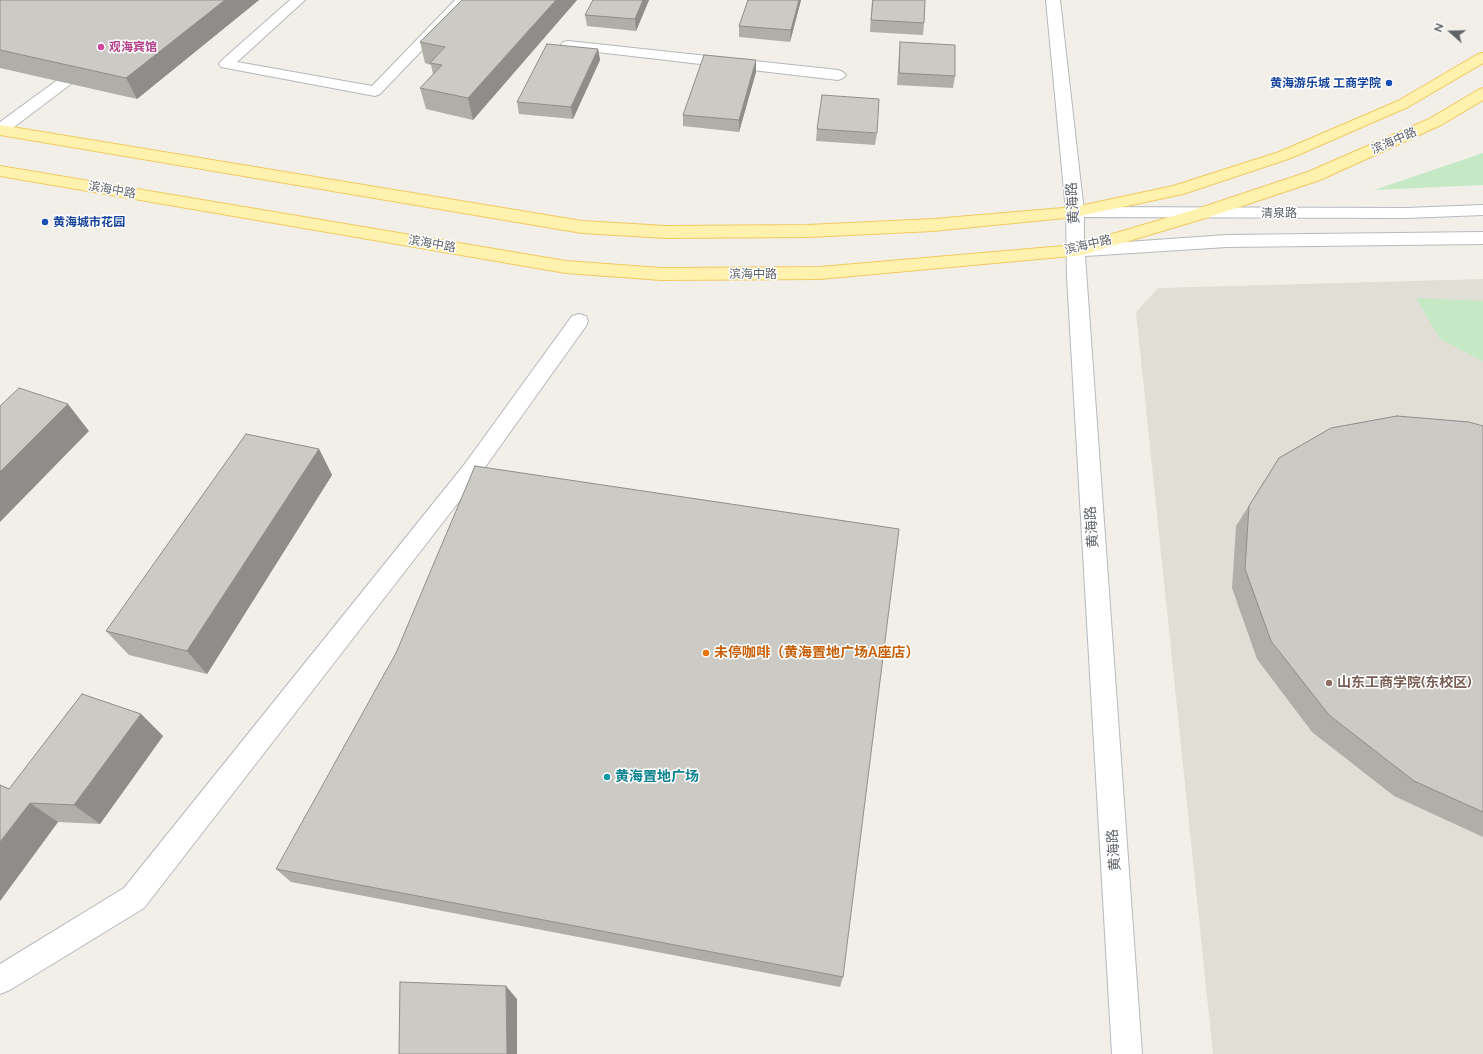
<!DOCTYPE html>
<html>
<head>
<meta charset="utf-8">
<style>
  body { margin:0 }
  #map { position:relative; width:1483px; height:1054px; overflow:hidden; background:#f1efe8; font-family:Raleway,sans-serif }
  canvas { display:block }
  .north { position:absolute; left:1431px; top:12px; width:40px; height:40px; -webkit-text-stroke:3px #fff; paint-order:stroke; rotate:290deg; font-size:11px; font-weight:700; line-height:16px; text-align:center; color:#5f6368 }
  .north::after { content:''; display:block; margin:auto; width:14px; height:18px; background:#5f6368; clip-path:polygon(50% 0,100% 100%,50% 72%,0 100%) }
</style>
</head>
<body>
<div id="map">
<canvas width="1483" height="1054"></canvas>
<div class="north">N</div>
</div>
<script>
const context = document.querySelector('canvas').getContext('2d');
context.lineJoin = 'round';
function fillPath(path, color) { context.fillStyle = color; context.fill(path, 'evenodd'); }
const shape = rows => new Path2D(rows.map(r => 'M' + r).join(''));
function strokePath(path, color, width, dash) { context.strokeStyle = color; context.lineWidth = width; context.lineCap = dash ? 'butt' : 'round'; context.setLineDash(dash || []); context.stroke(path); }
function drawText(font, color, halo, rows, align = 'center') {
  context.font = font + ' Raleway,"Noto Sans SC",sans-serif'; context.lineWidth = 3; context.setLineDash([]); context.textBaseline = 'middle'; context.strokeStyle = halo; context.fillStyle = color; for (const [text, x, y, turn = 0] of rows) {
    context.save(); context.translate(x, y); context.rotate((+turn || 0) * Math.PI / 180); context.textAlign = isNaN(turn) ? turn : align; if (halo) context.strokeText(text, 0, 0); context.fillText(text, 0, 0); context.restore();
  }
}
fillPath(shape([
  [1483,279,1483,1054,1213,1054,1136,312,1158,288]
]), '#e1ded6');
fillPath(shape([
  [1483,153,1483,185,1374,190],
  [1416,298,1483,301,1483,361,1440,339]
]), '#c5e8c5');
const service = shape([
  [290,0,305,0,237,62,372,86,455,0,470,0,380,94,375,96,221,67,219,64,221,61,290,0],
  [87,61,92,62,94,65,92,68,6,133,0,135,0,122,82,62,87,61]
]);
const minor = shape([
  [1046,0,1060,0,1084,212,1081,216,1075,217,1069,216,1066,212,1046,0],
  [568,41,838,70,843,72,846,75,843,78,838,80,563,48,561,45,563,42,568,41],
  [579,314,586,316,588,321,586,326,478,477,144,908,10,990,0,994,0,964,124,888,464,465,572,316,579,314]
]);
const secondary = shape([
  [1483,205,1483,215,1406,218,1084,217,1084,245,1227,235,1483,232,1483,244,1227,247,1085,256,1142,1054,1112,1054,1067,277,1066,212,1069,208,1075,207,1406,208,1483,205]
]);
const primary = shape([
  [1483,53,1483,63,1408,107,1291,158,1183,194,1075,217,933,231,808,237,666,238,582,233,0,135,0,125,582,221,666,226,808,225,933,219,1075,207,1173,186,1279,152,1398,101,1478,54,1483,53],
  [1483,88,1483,100,1441,125,1320,180,1209,217,1082,255,820,279,661,280,566,273,0,176,0,166,566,261,661,268,820,267,1075,245,1197,209,1308,172,1429,119,1478,90,1483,88]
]);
strokePath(service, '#b5b8bc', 2);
strokePath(minor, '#b5b8bc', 2);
strokePath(secondary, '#b6babf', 2);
strokePath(primary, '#f2c960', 2);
fillPath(service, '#fff');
fillPath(minor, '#fff');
fillPath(secondary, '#fff');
fillPath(primary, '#fff2af');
fillPath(shape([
  [0,0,259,0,137,99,0,68],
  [462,0,577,0,473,120,426,109,420,88,433,74,431,65,425,63,420,42],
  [649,0,636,31,587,26,585,15],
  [748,0,801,0,790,42,739,37,739,26],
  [872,0,924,23,923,35,870,32],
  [900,42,955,76,953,88,897,85,899,54],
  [598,49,600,60,573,119,519,114,517,102],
  [756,72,739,132,683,126,683,115],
  [817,129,877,133,875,145,816,141],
  [1483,426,1483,837,1394,796,1312,732,1257,659,1232,588,1236,526,1279,458],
  [319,449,332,475,207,674,129,655,106,631],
  [141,714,163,736,100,824,58,822,0,901,0,785,9,789],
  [276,869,843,977,840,987,291,882]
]), '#afaea9');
fillPath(shape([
  [225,0,259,0,137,99,126,78],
  [556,0,577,0,473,120,468,98],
  [643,0,649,0,636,31,635,19],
  [799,0,801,0,790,42,791,30],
  [598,49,600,60,573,119,571,107],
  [756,60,756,72,739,132,739,120],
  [68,404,89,431,0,522,0,472],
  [319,449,332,475,207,674,187,651],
  [141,714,163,736,100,824,74,805],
  [30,803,58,822,0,901,0,842],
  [506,986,517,999,517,1054,507,1054]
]), '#8f8d8a');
const building = shape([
  [0,0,225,0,126,78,0,50,0,0],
  [462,0,556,0,468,98,420,88,442,65,430,63,445,47,420,42,462,0],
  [593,0,643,0,635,19,585,15,593,0],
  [748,0,799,0,791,30,739,26,748,0],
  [873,0,925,0,924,23,871,20,873,0],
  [900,42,955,45,955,76,899,73,900,42],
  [547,44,598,49,571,107,517,102,547,44],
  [704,55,756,60,739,120,683,115,704,55],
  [822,95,879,99,877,133,817,129,822,95],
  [19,388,68,404,0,472,0,406,19,388],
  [1397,416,1469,422,1483,426,1483,812,1414,781,1329,715,1271,641,1245,569,1249,506,1279,458,1331,428,1397,416],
  [246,434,319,449,187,651,106,631,246,434],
  [475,466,899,529,843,977,276,869,396,653,475,466],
  [82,694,141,714,74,805,30,803,0,842,0,785,9,789,82,694],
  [400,982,506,986,507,1054,399,1054,400,982]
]);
fillPath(building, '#cccac5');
strokePath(building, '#8f8d8a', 1);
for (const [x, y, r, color] of [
  [101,47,4,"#d1479c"],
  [1389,83,4,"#1a4fb4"],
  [45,222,4,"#1a4fb4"],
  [706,653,4,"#e8710a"],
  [1329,683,4,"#8d6e63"],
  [607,777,4,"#0f9aa8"]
]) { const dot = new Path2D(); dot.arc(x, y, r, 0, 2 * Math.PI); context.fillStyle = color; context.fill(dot); strokePath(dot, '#fff', 1.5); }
drawText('bold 12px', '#b23c85', '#fff', [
  ["观海宾馆",109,47]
], 'left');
drawText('bold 12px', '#164399', '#fff', [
  ["黄海游乐城 工商学院",1381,83],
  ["黄海城市花园",53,222,"left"]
], 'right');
drawText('12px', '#5f6368', '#fff', [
  ["滨海中路",1394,141,-24],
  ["滨海中路",112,190,10],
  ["清泉路",1279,213],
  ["滨海中路",432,244,10],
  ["滨海中路",1088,245,-13],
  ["滨海中路",753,274]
]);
drawText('14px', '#5f6368', '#fff', [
  ["黄海路",1073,203,-94],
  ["黄海路",1092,527,-94],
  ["黄海路",1114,850,-94]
]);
drawText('bold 14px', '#c56008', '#fff', [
  ["未停咖啡（黄海置地广场A座店）",714,653]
], 'left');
drawText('bold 14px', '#785e54', '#fff', [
  ["山东工商学院(东校区)",1337,683]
], 'left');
drawText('bold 14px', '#0d838f', '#fff', [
  ["黄海置地广场",615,777]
], 'left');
</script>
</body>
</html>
